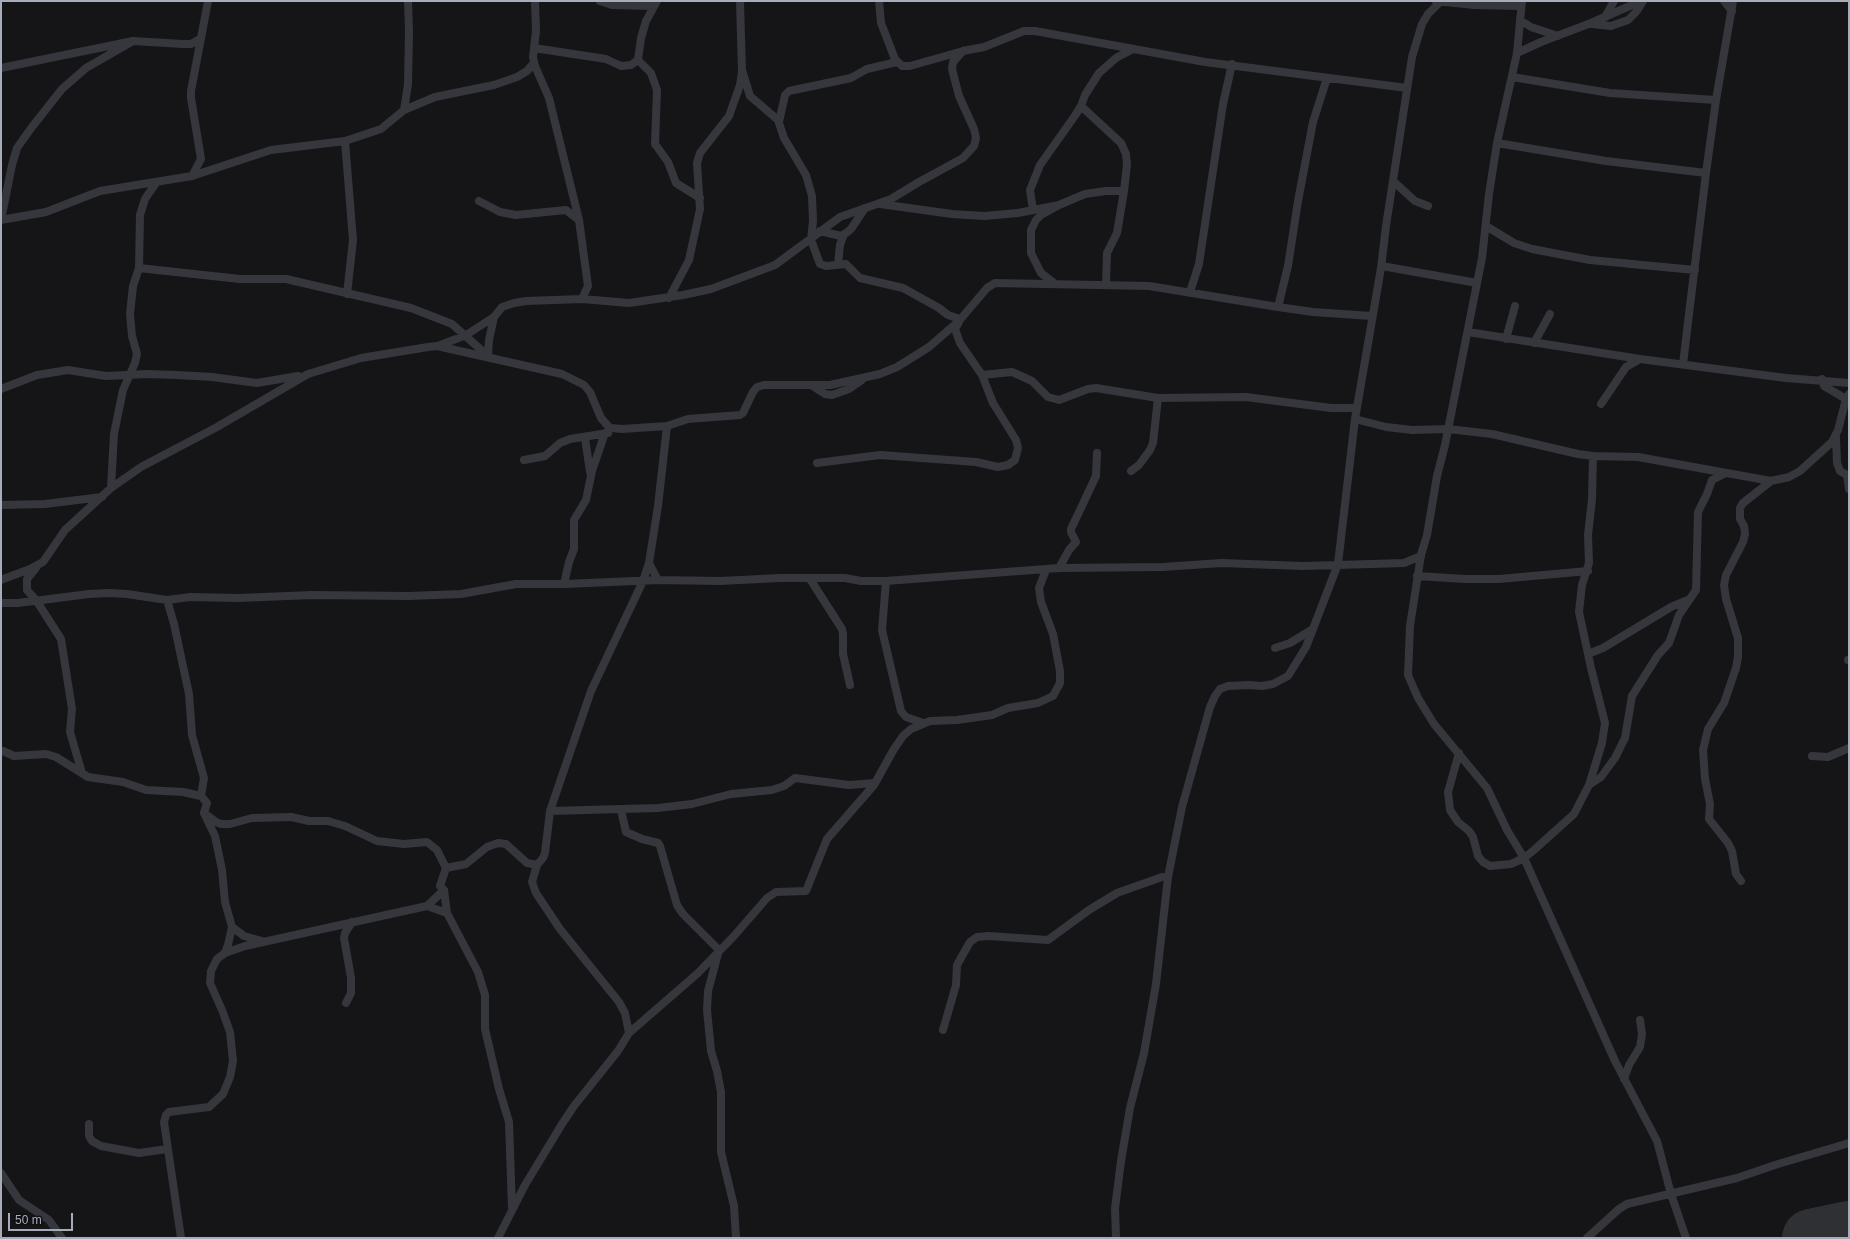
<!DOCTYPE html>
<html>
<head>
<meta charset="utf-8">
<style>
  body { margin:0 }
  #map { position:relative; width:1850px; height:1239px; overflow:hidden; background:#151517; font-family:Helvetica,sans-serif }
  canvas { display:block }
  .frame { position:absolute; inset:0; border:2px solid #a6acb8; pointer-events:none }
  .scale { position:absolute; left:8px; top:1213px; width:65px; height:18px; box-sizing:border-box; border:2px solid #a6acb8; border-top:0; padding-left:5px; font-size:12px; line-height:14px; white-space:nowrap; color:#a6acb8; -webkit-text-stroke:3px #101012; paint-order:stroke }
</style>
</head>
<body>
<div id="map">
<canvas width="1850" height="1239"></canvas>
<div class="frame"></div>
<div class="scale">50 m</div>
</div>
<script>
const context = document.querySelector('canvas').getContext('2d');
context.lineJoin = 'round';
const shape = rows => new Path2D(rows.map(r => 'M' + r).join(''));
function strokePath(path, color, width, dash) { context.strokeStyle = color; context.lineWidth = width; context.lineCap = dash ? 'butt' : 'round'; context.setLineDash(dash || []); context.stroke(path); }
strokePath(shape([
  [1811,1238,1849,1230]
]), '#2f3034', 58);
strokePath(shape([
  [535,1,536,31,533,57,535,66,549,98,579,220,588,286,582,299],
  [600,1,612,5,654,6],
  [879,1,881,23,895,59,902,66,910,66,963,51,984,47,1024,31,1035,31,1205,62,1407,88],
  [1436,1,1474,5,1521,6],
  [1522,1,1517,53,1497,143,1489,194,1482,258,1445,445,1437,476,1427,535,1421,555,1410,626,1408,675,1418,698,1434,724,1487,788,1507,830,1524,858,1615,1061,1657,1141,1671,1194,1686,1238],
  [1724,1,1732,11],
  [1605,17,1614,1],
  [1520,20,1531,27,1558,36],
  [1592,24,1611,26,1628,20,1636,12,1643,1],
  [534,48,606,59,621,66,631,65,638,60,641,38,646,21,657,1],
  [1517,53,1541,42,1591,23,1641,1],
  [638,60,651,73,657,90,655,144,668,162,676,183,700,198],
  [1,68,133,41,183,44,191,44,200,39],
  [742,70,750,96,778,120,784,138,806,175,812,196,813,221,811,240,820,264,826,266,846,264,860,278,903,288,939,308,948,315,960,319],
  [1512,77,1610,93,1716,100],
  [1081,106,1121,143,1126,154,1127,165,1124,191,1117,233,1107,253,1106,284],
  [404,110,435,97,494,85,517,77,527,71,534,63],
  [779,122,785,95,789,91,851,78,867,69,897,62],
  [345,141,353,240,347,294],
  [1497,143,1606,161,1706,173],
  [192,176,201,159,191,98,191,91,208,1],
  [1393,181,1415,201,1428,206],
  [479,201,500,212,516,215,566,210,579,220],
  [880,204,952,214,984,216,1018,213,1059,205],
  [1033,210,1030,190,1040,165,1074,117,1081,106,1085,95,1099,73,1116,58,1133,49],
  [1,220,46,212,100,191,192,176,271,150,345,141,381,129,404,110,408,84,409,32,408,1],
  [1,220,12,165,17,148,32,127,62,89,86,68,133,41],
  [1486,226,1514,243,1532,249,1590,260,1695,270],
  [820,231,841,236,845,234,851,229,865,208],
  [838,264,840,245,844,234],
  [1382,266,1477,283],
  [139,268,240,279,286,279,411,308,452,324,488,356],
  [1054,283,1041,273,1031,253,1031,230,1036,220,1041,215,1059,205,1085,194,1106,191,1124,191],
  [1190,292,1199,264,1223,104,1232,64],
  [669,298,689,260,700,209,697,163,700,153,729,116,740,85,742,72,740,1],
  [1278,307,1288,266,1298,201,1313,122,1327,78],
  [1468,332,1640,359,1786,378,1849,383],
  [1506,339,1515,306],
  [1534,343,1550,314],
  [438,346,466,335,494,317,502,307,514,303,526,301,582,299,629,303,683,295,711,289,775,265,840,217,891,199,919,182,963,158,974,146,976,138,974,129,959,96,952,69,953,62,963,51],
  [491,358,488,356,489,340,494,317],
  [1683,364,1706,173,1716,100,1733,1],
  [982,375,1012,372,1032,381,1048,397,1059,400,1088,389,1096,388,1158,398,1246,397,1331,408,1357,408],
  [1822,379,1824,386,1846,399],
  [814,387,825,394,832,395,849,389,862,380],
  [1,389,37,375,68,370,106,376,147,374,177,375,212,377,257,383,298,376],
  [1601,404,1626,367,1640,359],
  [1355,419,1386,427,1412,430,1448,429,1492,434,1578,454,1593,456,1638,457,1771,481,1789,477,1800,471,1832,442,1838,430,1846,399,1849,394],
  [1836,437,1837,463,1840,471,1847,475,1849,489],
  [585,438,590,472],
  [524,460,545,456,560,443,570,439,608,433],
  [817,463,880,455,976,462,998,467,1008,465,1015,460,1018,448,1016,440,993,403,982,375,960,343,955,329,959,322],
  [1131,471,1139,465,1150,450,1153,443,1158,398],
  [111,488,114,434,123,390,135,363,137,354,132,336,130,314,133,286,139,268,140,215,145,199,156,183],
  [1,505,45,504,102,497],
  [649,563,658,580],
  [36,568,27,579,27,590,36,600,61,639,72,709,70,732,82,773],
  [1059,568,1069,550,1076,542,1071,532,1071,529,1096,476,1097,453],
  [1417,576,1465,579,1499,579,1588,571],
  [810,579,842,629,843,634,843,654,850,685],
  [1,580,30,569,43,562,65,530,111,488,141,467,217,427,308,374,361,358,428,347,437,346,562,374,584,385,590,392,601,418,608,426,611,428,622,429,667,426,688,419,740,415,743,413,753,392,757,387,764,385,830,385,880,374,897,367,929,347,959,321,987,288,995,283,1149,286,1278,307,1313,312,1372,316],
  [886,581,882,630,901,711,906,717,923,723],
  [564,584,569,562,574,549,574,520,586,500,592,471,605,433],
  [167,600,174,624,189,694,192,735,204,778,201,796,207,803,204,813,215,836,222,870,225,902,232,927,228,945,225,953],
  [1,603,18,603,89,594,109,593,127,594,167,600,190,597,238,598,312,595,409,596,461,594,516,584,564,584,658,580,720,581,780,578,845,578,861,581,886,581,1059,568,1163,567,1221,563,1303,566,1404,563,1421,556],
  [1275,648,1290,643,1313,629],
  [1588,654,1603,648,1671,607,1690,599],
  [1848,660,1849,660],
  [3,751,14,756,46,754,56,757,88,777,123,782,146,790,183,792,201,796],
  [1459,753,1448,792,1450,810,1458,822,1469,831,1473,837,1478,856,1483,862,1490,866,1511,864,1524,858,1534,850,1574,814,1589,785,1602,743,1605,723,1591,668,1579,612,1582,585,1589,563,1588,535,1592,499,1593,456],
  [1812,756,1828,757,1849,748],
  [1589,785,1601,777,1615,758,1625,738,1632,696,1658,655,1669,643,1679,615,1696,590,1698,512,1707,494,1712,480,1724,474],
  [621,810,626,832,642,839,658,843,660,846,677,905,683,914,719,950,708,991,707,1010,711,1051,717,1071,721,1092,721,1152,734,1206,736,1238],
  [550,811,658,808,692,804,731,794,772,790,784,786,795,778,849,785,875,783],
  [204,813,216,822,221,824,230,824,252,818,291,817,309,821,328,821,345,826,377,841,404,844,427,842,437,850,446,868],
  [537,865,532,882,536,893,560,929,619,1002,625,1013,629,1033],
  [446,868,466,864,487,847,498,843,506,844,527,863,537,865,543,858,545,853,550,811,591,691,643,581,649,563,658,506,667,426],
  [446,868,440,886,444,890,447,913,478,972,485,995,485,1029,499,1089,509,1122,512,1208],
  [1741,881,1736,874,1732,851,1728,843,1709,819,1710,804,1705,779,1703,750,1708,729,1724,703,1736,668,1738,657,1738,638,1726,599,1724,585,1726,575,1743,542,1745,534,1744,526,1740,519,1740,508,1743,503,1771,481],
  [427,906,447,913],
  [232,927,244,936,262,941],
  [346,1003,351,993,351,978,344,938,345,933,352,922],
  [943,1030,956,985,957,965,970,942,977,937,988,936,1048,940,1089,910,1117,893,1162,877,1168,877],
  [1624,1079,1629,1065,1640,1047,1642,1034,1640,1020],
  [89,1124,89,1136,92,1141,101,1146,139,1153,167,1149],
  [1,1173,19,1200,49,1220,62,1238],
  [181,1238,164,1122,166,1115,169,1112,209,1107,223,1094,230,1077,233,1061,230,1032,222,1010,210,983,211,971,217,959,225,953,245,946,427,906,444,890],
  [498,1238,525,1185,562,1124,574,1106,618,1051,629,1033,698,973,734,936,767,898,776,892,806,891,827,839,874,785,894,749,903,736,911,729,930,721,957,720,992,715,1008,708,1038,703,1053,696,1060,683,1060,671,1053,634,1041,602,1039,588,1046,570],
  [1116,1238,1115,1208,1121,1161,1130,1108,1144,1053,1156,984,1168,877,1182,807,1210,707,1215,696,1220,689,1228,686,1249,685,1262,686,1273,684,1288,676,1306,647,1338,564,1355,419,1381,268,1386,226,1412,57,1422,24,1428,14,1440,2],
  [1587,1238,1619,1209,1627,1204,1737,1178,1778,1164,1849,1143]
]), '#36373c', 8);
</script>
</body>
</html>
